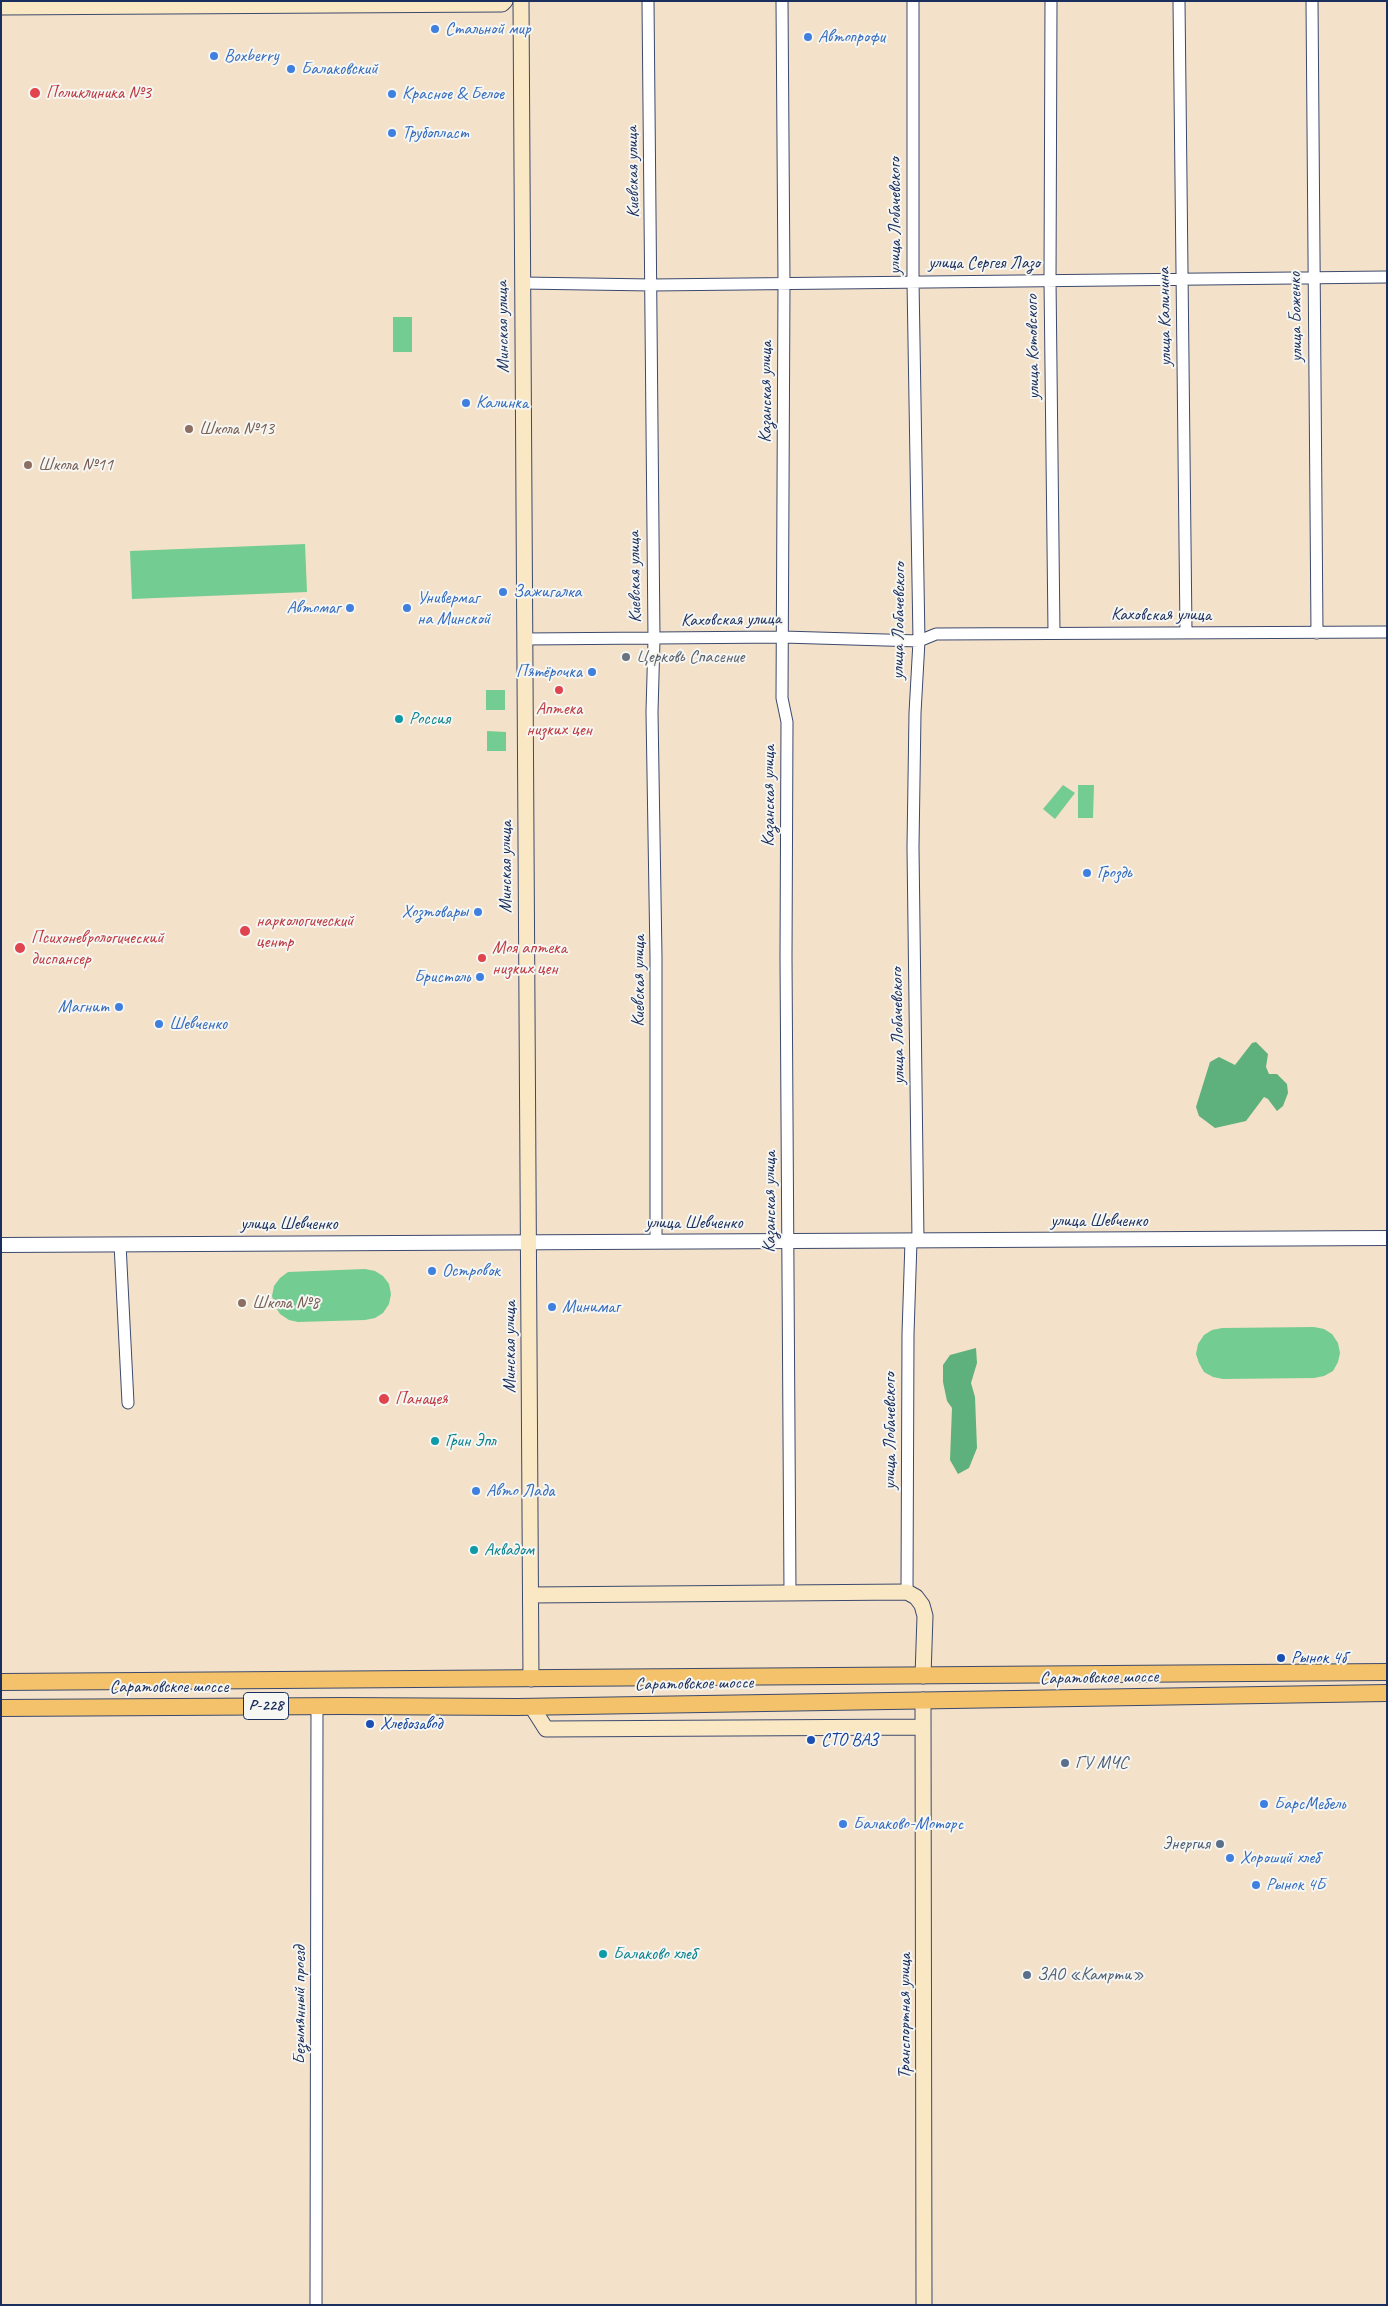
<!DOCTYPE html>
<html>
<head>
<meta charset="utf-8">
<style>
  body { margin:0 }
  #map { position:relative; width:1388px; height:2306px; overflow:hidden; background:#f4e1c9; font-family:Caveat,sans-serif }
  canvas { display:block }
  .frame { position:absolute; inset:0; border:2px solid #1b2f5e; pointer-events:none }
</style>
</head>
<body>
<div id="map">
<canvas width="1388" height="2306"></canvas>
<div class="frame"></div>
</div>
<script>
const context = document.querySelector('canvas').getContext('2d');
context.lineJoin = 'round';
function fillPath(path, color) { context.fillStyle = color; context.fill(path, 'evenodd'); }
const shape = rows => new Path2D(rows.map(r => 'M' + r).join(''));
function strokePath(path, color, width, dash) { context.strokeStyle = color; context.lineWidth = width; context.lineCap = dash ? 'butt' : 'round'; context.setLineDash(dash || []); context.stroke(path); }
function drawText(font, color, halo, rows, align = 'center') {
  context.font = font + ' Caveat,sans-serif'; context.lineWidth = 4; context.setLineDash([]); context.textBaseline = 'middle'; context.strokeStyle = halo; context.fillStyle = color; for (const [text, x, y, turn = 0] of rows) {
    context.save(); context.translate(x, y); context.rotate((+turn || 0) * Math.PI / 180); context.textAlign = isNaN(turn) ? turn : align; if (halo) context.strokeText(text, 0, 0); context.fillText(text, 0, 0); context.restore();
  }
}
fillPath(shape([
  [393,317,412,317,412,352,393,352],
  [305,544,307,592,132,599,130,551],
  [486,690,505,690,505,710,486,710],
  [487,731,506,732,506,751,487,751],
  [1063,785,1075,793,1055,819,1043,809],
  [1078,785,1094,785,1093,818,1078,818],
  [365,1269,375,1271,383,1276,389,1284,391,1294,389,1304,383,1313,375,1318,365,1320,298,1322,289,1320,280,1314,275,1306,272,1296,274,1286,280,1278,288,1272],
  [1314,1327,1324,1329,1332,1334,1338,1343,1340,1353,1338,1362,1333,1371,1324,1376,1314,1378,1223,1379,1213,1377,1204,1372,1199,1363,1196,1354,1198,1344,1204,1335,1212,1330,1222,1328]
]), '#73cc92');
fillPath(shape([
  [1256,1042,1268,1054,1266,1067,1269,1074,1277,1074,1287,1084,1288,1093,1283,1106,1277,1111,1268,1099,1264,1097,1246,1121,1215,1128,1199,1116,1196,1107,1210,1062,1219,1057,1235,1065,1252,1043],
  [976,1348,977,1363,971,1383,975,1397,977,1448,969,1468,958,1474,950,1460,952,1408,947,1401,943,1382,943,1365,950,1355]
]), '#5eb07c');
const minor = shape([
  [648,1,654,639,652,712,656,957,656,1241],
  [782,1,784,283,782,698,787,722,786,957,790,1592],
  [913,1,913,281,919,641,915,713,913,847,918,1241],
  [1051,1,1050,280,1054,632],
  [1179,1,1186,632],
  [1312,1,1317,633],
  [522,283,652,285,1387,277],
  [525,639,783,637,919,641,936,634,1387,632],
  [120,1244,128,1403],
  [907,1592,908,1334,911,1241],
  [316,2305,317,1706]
]);
const tertiary = shape([
  [1,1245,1387,1238]
]);
const secondary = shape([
  [521,1,531,1679],
  [1,7,502,4,505,1],
  [531,1595,907,1592,916,1597,922,1605,925,1616,923,1676],
  [923,1700,924,2305],
  [532,1707,546,1729,923,1727]
]);
const primary = shape([
  [1,1682,1387,1672],
  [1,1708,343,1706,517,1707,1387,1693]
]);
strokePath(minor, '#3c4a6e', 13);
strokePath(tertiary, '#3c4a6e', 16);
strokePath(secondary, '#3c4a6e', 17);
strokePath(primary, '#3c4a6e', 18);
strokePath(minor, '#fff', 11);
strokePath(tertiary, '#fff', 14);
strokePath(secondary, '#fae7c3', 15);
strokePath(primary, '#f3c26a', 16);
for (const [x, y, r, color] of [
  [435,29,5,"#3f7fe0"],
  [808,37,5,"#3f7fe0"],
  [214,56,5,"#3f7fe0"],
  [291,69,5,"#3f7fe0"],
  [35,93,6,"#e0444e"],
  [392,94,5,"#3f7fe0"],
  [392,133,5,"#3f7fe0"],
  [466,403,5,"#3f7fe0"],
  [189,429,5,"#8d6e63"],
  [28,465,5,"#8d6e63"],
  [503,592,5,"#3f7fe0"],
  [350,608,5,"#3f7fe0"],
  [407,608,5,"#3f7fe0"],
  [626,657,5,"#6b7280"],
  [592,672,5,"#3f7fe0"],
  [559,690,5,"#e0444e"],
  [399,719,5,"#0f9aa8"],
  [1087,873,5,"#3f7fe0"],
  [478,912,5,"#3f7fe0"],
  [245,931,6,"#e0444e"],
  [20,948,6,"#e0444e"],
  [482,958,5,"#e0444e"],
  [480,977,5,"#3f7fe0"],
  [119,1007,5,"#3f7fe0"],
  [159,1024,5,"#3f7fe0"],
  [432,1271,5,"#3f7fe0"],
  [242,1303,5,"#8d6e63"],
  [552,1307,5,"#3f7fe0"],
  [384,1399,6,"#e0444e"],
  [435,1441,5,"#0f9aa8"],
  [476,1491,5,"#3f7fe0"],
  [474,1550,5,"#0f9aa8"],
  [1281,1658,5,"#1a4fb4"],
  [370,1724,5,"#1a4fb4"],
  [811,1740,5,"#1a4fb4"],
  [1065,1763,5,"#5c6f8a"],
  [1264,1804,5,"#3f7fe0"],
  [843,1824,5,"#3f7fe0"],
  [1220,1844,5,"#5c6f8a"],
  [1230,1858,5,"#3f7fe0"],
  [1256,1885,5,"#3f7fe0"],
  [603,1954,5,"#0f9aa8"],
  [1027,1975,5,"#5c6f8a"]
]) { const dot = new Path2D(); dot.arc(x, y, r, 0, 2 * Math.PI); context.fillStyle = color; context.fill(dot); strokePath(dot, '#f6f6f2', 2); }
for (const [x, y, w] of [
  [266,1706,45]
]) { const box = new Path2D(); box.roundRect(x - w / 2, y - 13.5, w, 27, 4); context.fillStyle = '#f6f6f2'; context.fill(box); strokePath(box, '#1b2f5e', 1); }
drawText('bold 16px', '#1b2f5e', null, [
  ["Р-228",266,1706]
]);
drawText('18px', '#366cbe', '#f6f6f2', [
  ["Стальной мир",445,29],
  ["Автопрофи",818,37],
  ["Boxberry",224,56],
  ["Балаковский",301,69],
  ["Красное & Белое",402,94],
  ["Трубопласт",402,133],
  ["Калинка",476,403],
  ["Зажигалка",513,592],
  ["Универмаг",417,598],
  ["на Минской",417,619],
  ["Автомаг",340,608,"right"],
  ["Пятёрочка",582,672,"right"],
  ["Гроздь",1097,873],
  ["Хозтовары",468,912,"right"],
  ["Бристоль",470,977,"right"],
  ["Магнит",109,1007,"right"],
  ["Шевченко",169,1024],
  ["Островок",442,1271],
  ["Минимаг",562,1307],
  ["Авто Лада",486,1491],
  ["БарсМебель",1274,1804],
  ["Балаково-Моторс",853,1824],
  ["Хороший хлеб",1240,1858],
  ["Рынок 4Б",1266,1885]
], 'left');
drawText('18px', '#be3a42', '#f6f6f2', [
  ["Поликлиника №3",46,93],
  ["Аптека",559,709,"center"],
  ["низких цен",559,730,"center"],
  ["наркологический",256,921],
  ["центр",256,942],
  ["Психоневрологический",31,938],
  ["диспансер",31,959],
  ["Моя аптека",492,948],
  ["низких цен",492,969],
  ["Панацея",395,1399]
], 'left');
drawText('18px', '#1b2f5e', '#f6f6f2', [
  ["Киевская улица",633,172,-91],
  ["улица Лобачевского",895,216,-90],
  ["улица Сергея Лазо",984,263],
  ["улица Калинина",1165,317,-91],
  ["улица Боженко",1296,317,-91],
  ["Минская улица",503,327,-91],
  ["улица Котовского",1033,347,-91],
  ["Казанская улица",766,392,-90],
  ["Киевская улица",635,577,-91],
  ["Каховская улица",1161,615],
  ["Каховская улица",731,620,-1],
  ["улица Лобачевского",899,621,-89],
  ["Казанская улица",769,796,-90],
  ["Минская улица",506,867,-90],
  ["Киевская улица",639,981,-90],
  ["улица Лобачевского",898,1026,-91],
  ["Казанская улица",770,1202,-90],
  ["улица Шевченко",1099,1221],
  ["улица Шевченко",694,1223],
  ["улица Шевченко",289,1224],
  ["Минская улица",510,1347,-90],
  ["улица Лобачевского",890,1431,-90],
  ["Саратовское шоссе",1099,1678,-1],
  ["Саратовское шоссе",694,1684,-1],
  ["Саратовское шоссе",169,1687],
  ["Безымянный проезд",300,2005,-90],
  ["Транспортная улица",905,2016,-90]
]);
drawText('18px', '#785e54', '#f6f6f2', [
  ["Школа №13",199,429],
  ["Школа №11",38,465],
  ["Школа №8",252,1303]
], 'left');
drawText('18px', '#5b616d', '#f6f6f2', [
  ["Церковь Спасение",636,657]
], 'left');
drawText('18px', '#0d838f', '#f6f6f2', [
  ["Россия",409,719],
  ["Грин Эпл",445,1441],
  ["Аквадом",484,1550],
  ["Балаково хлеб",613,1954]
], 'left');
drawText('18px', '#164399', '#f6f6f2', [
  ["Рынок 4б",1291,1658],
  ["Хлебозавод",380,1724],
  ["СТО ВАЗ",821,1740]
], 'left');
drawText('18px', '#4e5e75', '#f6f6f2', [
  ["ГУ МЧС",1075,1763],
  ["Энергия",1210,1844,"right"],
  ["ЗАО «Камрти»",1037,1975]
], 'left');
</script>
</body>
</html>
